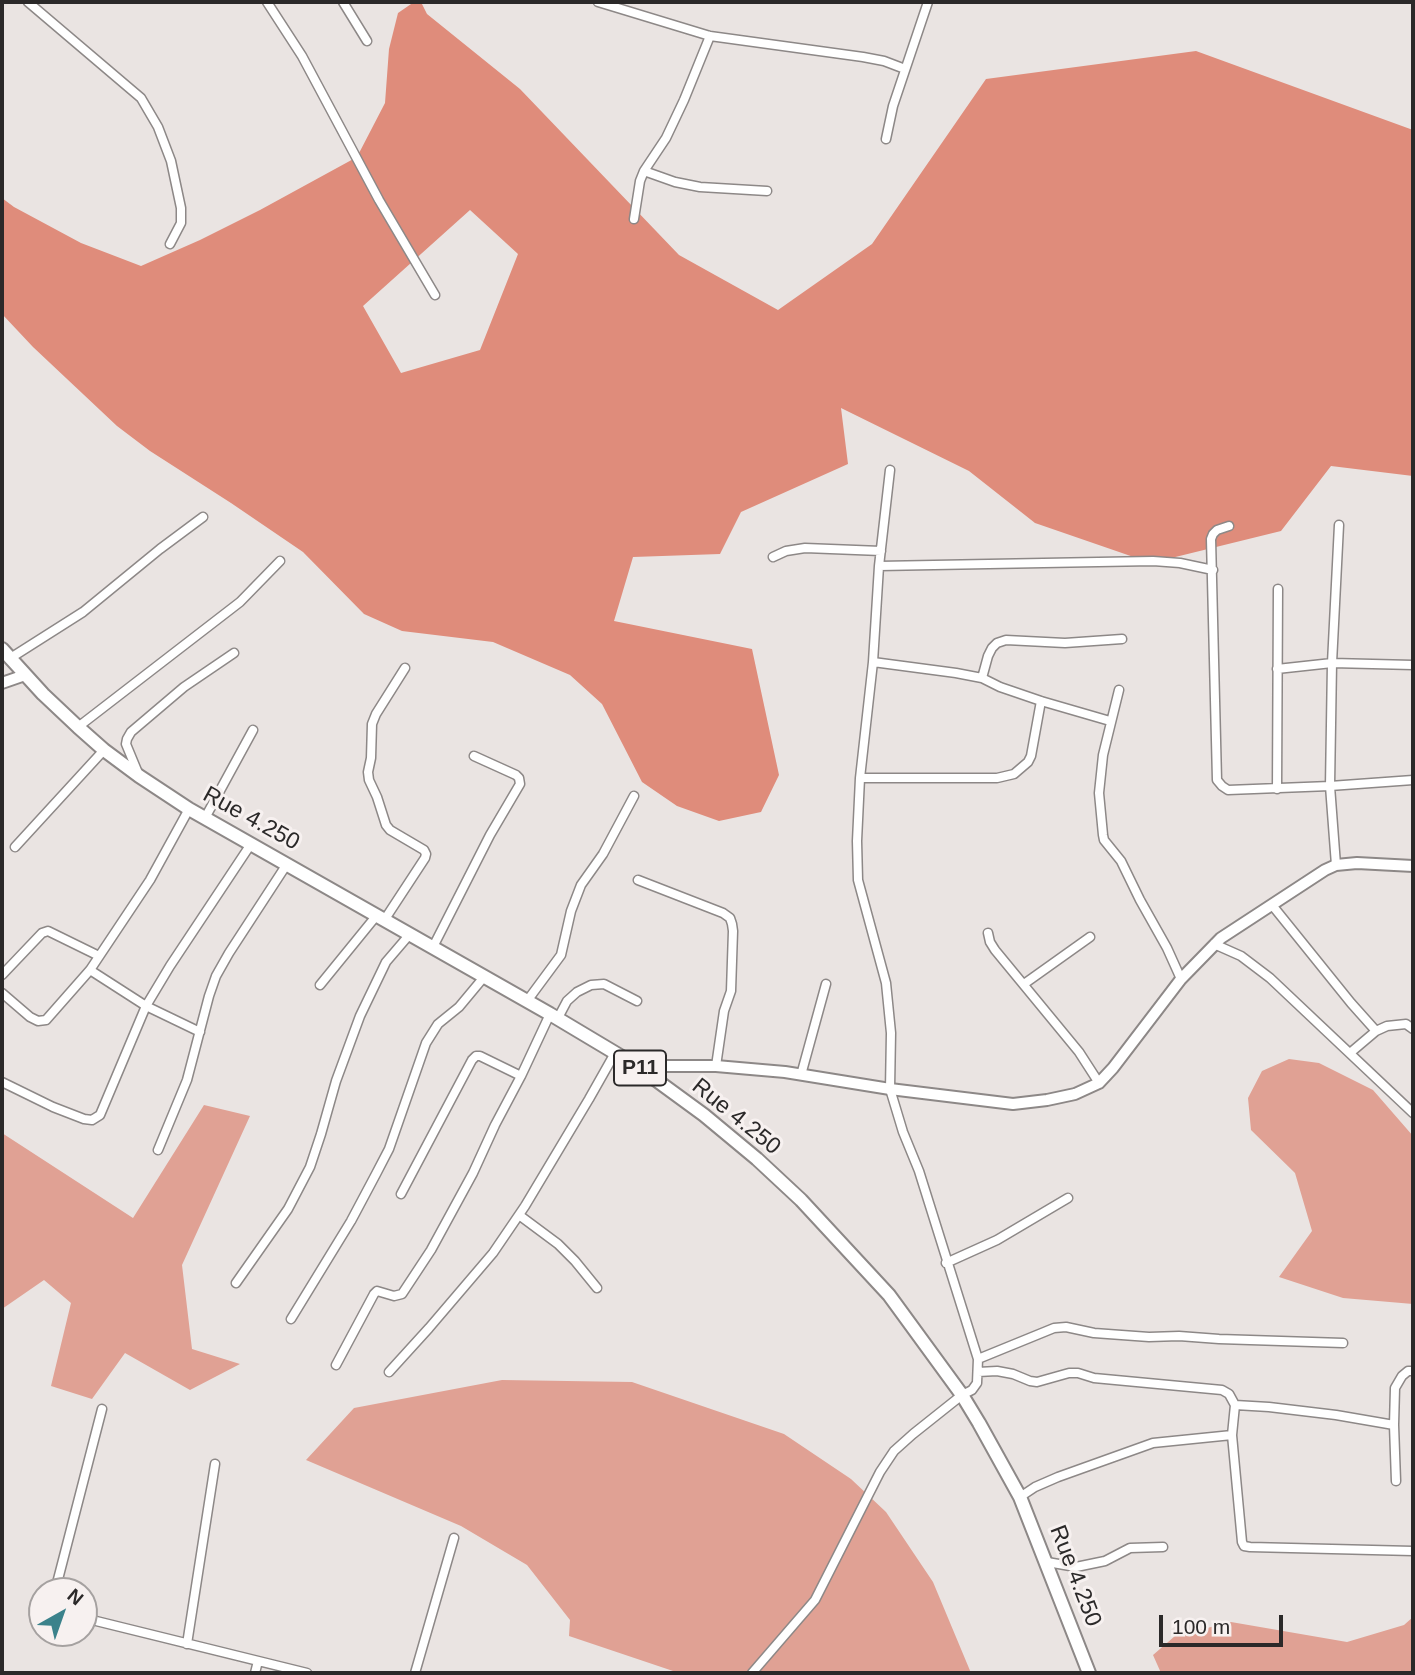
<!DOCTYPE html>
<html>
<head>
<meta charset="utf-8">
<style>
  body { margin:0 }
  #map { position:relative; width:1415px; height:1675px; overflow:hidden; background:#eae4e2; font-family:Helvetica,sans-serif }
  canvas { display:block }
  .frame { position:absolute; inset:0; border:4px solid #2b2929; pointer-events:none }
  .north { position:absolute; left:28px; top:1577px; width:70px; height:70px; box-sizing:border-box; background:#f7f1f0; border:2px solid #a5a1a0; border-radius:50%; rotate:40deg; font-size:19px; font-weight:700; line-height:28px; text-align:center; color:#2b2929 }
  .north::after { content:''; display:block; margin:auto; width:24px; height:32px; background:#3b828b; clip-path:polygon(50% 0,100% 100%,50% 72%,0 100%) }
  .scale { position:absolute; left:1159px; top:1615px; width:124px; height:32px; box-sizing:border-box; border:4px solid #2b2929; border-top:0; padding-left:9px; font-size:21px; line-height:24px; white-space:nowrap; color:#2b2929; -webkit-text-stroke:5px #f7f1f0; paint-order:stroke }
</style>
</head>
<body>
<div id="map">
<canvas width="1415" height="1675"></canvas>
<div class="frame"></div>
<div class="north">N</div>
<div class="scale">100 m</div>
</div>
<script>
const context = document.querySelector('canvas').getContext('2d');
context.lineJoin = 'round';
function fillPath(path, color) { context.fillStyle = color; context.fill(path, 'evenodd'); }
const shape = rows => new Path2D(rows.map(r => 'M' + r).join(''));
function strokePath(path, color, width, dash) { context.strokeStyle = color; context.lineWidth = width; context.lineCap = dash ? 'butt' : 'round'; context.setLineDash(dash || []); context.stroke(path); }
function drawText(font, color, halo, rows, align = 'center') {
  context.font = font + ' Helvetica,sans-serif'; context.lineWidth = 6; context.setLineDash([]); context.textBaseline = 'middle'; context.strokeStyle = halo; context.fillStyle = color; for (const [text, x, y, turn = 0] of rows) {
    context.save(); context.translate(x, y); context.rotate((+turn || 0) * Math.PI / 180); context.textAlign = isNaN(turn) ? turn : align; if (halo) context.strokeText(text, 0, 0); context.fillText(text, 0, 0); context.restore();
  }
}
fillPath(shape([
  [1289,1059,1319,1063,1373,1090,1413,1136,1413,1304,1343,1298,1279,1277,1312,1231,1295,1173,1251,1130,1248,1098,1262,1071],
  [204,1105,250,1116,182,1265,192,1349,240,1364,190,1390,125,1353,92,1399,51,1386,71,1303,44,1280,2,1309,2,1133,133,1218],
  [502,1380,632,1382,784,1434,851,1479,886,1512,933,1582,971,1673,679,1673,569,1636,570,1620,527,1565,461,1526,306,1460,354,1408],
  [1413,1617,1413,1673,1161,1673,1153,1655,1175,1636,1231,1622,1347,1642,1404,1625]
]), '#e0a194');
fillPath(shape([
  [414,2,421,2,427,14,520,89,679,255,778,310,872,244,986,79,1196,51,1413,130,1413,476,1331,466,1281,531,1151,563,1035,523,969,471,841,408,848,464,741,512,720,554,633,557,614,621,752,649,779,775,761,812,719,821,677,806,642,782,602,704,570,675,493,642,402,631,364,614,303,552,231,503,150,451,117,426,33,347,2,314,2,198,14,207,81,243,141,266,200,240,260,210,357,157,385,103,389,49,398,13],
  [470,210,518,254,480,350,401,373,363,306]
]), '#df8c7b');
const minor = shape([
  [28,2,141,98,158,127,171,161,181,208,181,223,170,244],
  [267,2,302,56,379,200,435,295],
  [343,2,367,41],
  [598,2,710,36,863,57,884,61,905,69],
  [886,139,893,106,928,2],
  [644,171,675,182,700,187,767,191],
  [634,219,640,181,644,171,666,138,684,100,710,36],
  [1229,526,1217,530,1213,534,1211,539,1217,780,1222,786,1228,790,1330,786,1413,780],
  [773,557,786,551,805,548,881,551],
  [879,566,1153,561,1180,563,1213,570],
  [9,659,83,612,160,549,203,517],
  [873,662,956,673,982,678,1000,687,1041,701,1110,721],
  [1277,669,1332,663,1413,665],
  [982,678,988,656,992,648,997,643,1006,640,1065,643,1122,639],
  [1119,690,1103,755,1099,793,1103,835,1104,840,1121,861,1140,900,1167,948,1181,979],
  [78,727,240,602,280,561],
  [138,773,126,744,127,739,131,732,184,687,234,653],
  [860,778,997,778,1014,774,1028,762,1031,756,1041,701],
  [1277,789,1278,589],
  [205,818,253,730],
  [15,847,104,750],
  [1336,865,1330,786,1332,663,1339,525],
  [638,880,723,913,730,918,732,924,733,931,731,991,724,1011,716,1066],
  [1272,905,1351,1003,1376,1031],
  [385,919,425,858,426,854,424,850,390,830,386,825,377,797,369,780,368,772,371,758,372,724,376,714,405,668],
  [988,933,990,942,995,950,1079,1052,1099,1083],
  [1214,944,1241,956,1270,978,1413,1113],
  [433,947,490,835,520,784,519,778,516,775,474,756],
  [90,970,146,1006,200,1032],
  [2,975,42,933,48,931,99,956],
  [1024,984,1090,937],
  [320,985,377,915],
  [2,993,30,1017,38,1021,46,1020,90,970,150,880,189,809],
  [527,1001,561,955,571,911,581,885,603,854,634,796],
  [558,1018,567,1001,577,992,591,985,604,984,637,1001],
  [1350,1053,1376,1031,1387,1026,1406,1024,1413,1029],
  [801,1075,826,984],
  [2,1082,53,1107,84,1119,92,1120,100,1115,146,1006,170,966,251,844],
  [158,1150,187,1080,209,996,216,976,229,953,287,864],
  [401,1194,472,1060,476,1056,480,1056,521,1076],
  [519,1215,558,1244,575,1261,597,1288],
  [946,1263,997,1240,1068,1198],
  [236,1283,288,1209,310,1167,321,1134,336,1081,360,1016,386,962,410,934],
  [291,1319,351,1221,376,1174,389,1149,426,1043,438,1024,459,1007,484,977],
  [978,1359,1054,1328,1066,1327,1094,1333,1149,1337,1179,1336,1219,1339,1343,1343],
  [336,1365,374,1294,377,1291,394,1296,402,1294,431,1250,473,1173,495,1125,521,1076,550,1014],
  [389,1372,429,1328,493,1253,525,1206,589,1099,615,1053],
  [978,1372,997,1371,1013,1374,1030,1381,1037,1382,1069,1373,1078,1373,1094,1378,1222,1390,1229,1394,1235,1405,1232,1435,1242,1542,1244,1546,1250,1547,1413,1551],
  [1235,1405,1269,1407,1336,1415,1394,1425],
  [1396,1481,1394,1425,1395,1388,1402,1376,1408,1371,1413,1371],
  [1020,1497,1035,1487,1058,1477,1153,1443,1232,1435],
  [1047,1562,1076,1567,1105,1561,1130,1548,1163,1547],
  [55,1591,102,1409],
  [84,1618,307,1673],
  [187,1644,215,1464],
  [255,1673,258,1661],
  [415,1673,454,1538],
  [752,1673,815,1600,880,1472,894,1451,913,1434,962,1395,972,1390,977,1383,978,1359,919,1171,903,1132,890,1089,891,1033,886,983,858,880,857,841,860,778,873,662,879,566,890,470]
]);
const tertiary = shape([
  [2,683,25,675],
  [637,1066,716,1066,785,1072,890,1089,1013,1104,1047,1100,1075,1094,1099,1083,1113,1068,1181,979,1221,938,1325,870,1336,865,1357,863,1413,866]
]);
const primary = shape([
  [2,649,43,694,78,727,104,750,139,776,189,809,550,1014,637,1066,704,1115,757,1159,801,1200,889,1295,962,1395,979,1423,1020,1497,1089,1673]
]);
strokePath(minor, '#8d8887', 11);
strokePath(tertiary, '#8d8887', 14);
strokePath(primary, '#8d8887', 16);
strokePath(minor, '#fff', 8);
strokePath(tertiary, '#fff', 10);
strokePath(primary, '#fff', 12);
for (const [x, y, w] of [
  [640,1068,52]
]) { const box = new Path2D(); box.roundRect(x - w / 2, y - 17.5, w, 35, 5); context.fillStyle = '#f7f1f0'; context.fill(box); strokePath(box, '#2b2929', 2); }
drawText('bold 21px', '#2b2929', null, [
  ["P11",640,1068]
]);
drawText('23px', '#2b2929', '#f7f1f0', [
  ["Rue 4.250",251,819,29],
  ["Rue 4.250",736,1117,39],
  ["Rue 4.250",1075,1576,69]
]);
</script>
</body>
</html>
